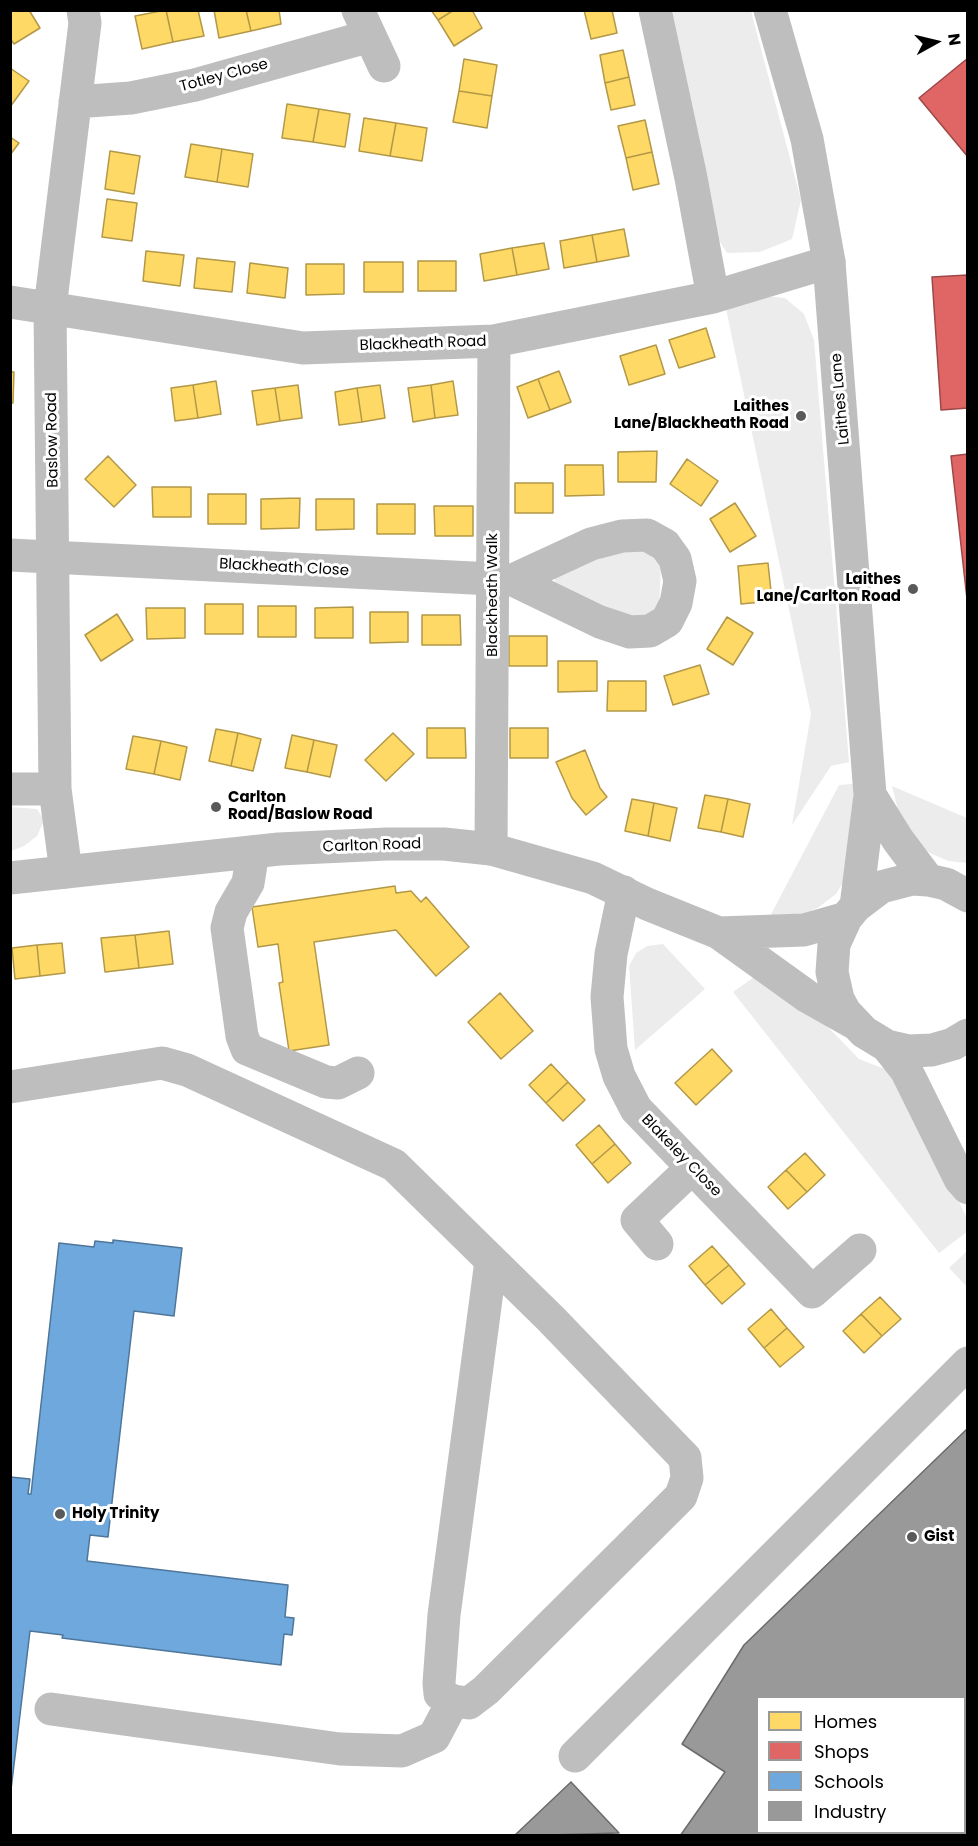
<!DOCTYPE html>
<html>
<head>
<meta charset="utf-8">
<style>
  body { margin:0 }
  #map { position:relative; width:978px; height:1846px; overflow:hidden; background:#fff; font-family:Poppins,sans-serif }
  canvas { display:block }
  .frame { position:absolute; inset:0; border:12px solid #000; pointer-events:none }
  .legend { position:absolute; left:756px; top:1696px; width:210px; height:138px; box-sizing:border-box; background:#fff; border:2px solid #999; margin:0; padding:8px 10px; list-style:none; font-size:18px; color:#000 }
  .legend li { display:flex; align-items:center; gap:12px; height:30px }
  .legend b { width:30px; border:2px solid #999 }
  .north { position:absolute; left:906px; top:12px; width:60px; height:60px; -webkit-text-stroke:4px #fff; paint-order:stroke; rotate:82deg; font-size:16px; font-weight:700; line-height:24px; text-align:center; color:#000 }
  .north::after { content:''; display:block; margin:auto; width:21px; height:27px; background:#000; clip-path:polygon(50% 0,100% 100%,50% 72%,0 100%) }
</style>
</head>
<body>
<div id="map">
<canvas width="978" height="1846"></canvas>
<div class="frame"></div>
<ul class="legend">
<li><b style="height:16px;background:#ffd966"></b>Homes</li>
<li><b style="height:16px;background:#e06666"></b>Shops</li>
<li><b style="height:16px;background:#6fa8dc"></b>Schools</li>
<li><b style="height:16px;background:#999"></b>Industry</li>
</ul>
<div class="north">N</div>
</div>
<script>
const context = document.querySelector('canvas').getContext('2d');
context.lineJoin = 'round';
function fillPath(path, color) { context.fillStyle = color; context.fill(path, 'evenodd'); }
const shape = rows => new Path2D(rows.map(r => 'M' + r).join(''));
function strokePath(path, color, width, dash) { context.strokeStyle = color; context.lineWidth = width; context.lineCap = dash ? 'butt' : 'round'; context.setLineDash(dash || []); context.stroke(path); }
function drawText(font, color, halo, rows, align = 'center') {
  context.font = font + ' Poppins,sans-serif'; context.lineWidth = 6; context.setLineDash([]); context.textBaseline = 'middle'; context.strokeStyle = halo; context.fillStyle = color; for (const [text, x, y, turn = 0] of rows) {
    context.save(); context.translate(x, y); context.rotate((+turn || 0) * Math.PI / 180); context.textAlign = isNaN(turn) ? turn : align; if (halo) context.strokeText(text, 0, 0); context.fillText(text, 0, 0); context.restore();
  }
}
fillPath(shape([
  [671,11,751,11,801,200,792,239,760,252,727,253,715,234],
  [765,296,785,298,804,314,814,340,849,762,831,766,792,825,811,714,725,304],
  [638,545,661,563,659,609,637,621,555,582,554,574],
  [853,784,854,851,848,874,836,894,819,907,793,919,768,920,839,785],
  [892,786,967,818,967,863,948,861,930,853,912,840,901,822],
  [11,807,37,809,44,820,37,836,24,846,11,851],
  [663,944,705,989,635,1050,629,966,636,953,647,946],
  [757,975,826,1025,859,1059,895,1073,967,1218,967,1232,939,1253,733,992],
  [967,1251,967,1287,949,1268]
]), '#ececec');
const homes = shape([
  [10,10,29,10,40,28,14,44,10,38,10,10],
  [166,10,198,10,204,36,173,42,166,10],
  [166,10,173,42,142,49,135,16,166,10],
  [214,10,246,10,251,31,219,38,214,10],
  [246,10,279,10,281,24,251,31,246,10],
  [431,10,454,10,438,20,431,10],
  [454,10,472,10,482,28,454,46,438,20,454,10],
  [584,10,612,10,617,33,591,39,584,10],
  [623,50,629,77,605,83,600,55,623,50],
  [464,59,497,65,492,96,459,91,464,59],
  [10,68,29,81,10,107,10,68],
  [629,77,635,105,611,110,605,83,629,77],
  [459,91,492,96,487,128,453,122,459,91],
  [287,104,319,109,313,142,282,138,287,104],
  [319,109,350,114,345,147,313,142,319,109],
  [364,118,396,123,390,156,359,151,364,118],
  [645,120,652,152,626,158,618,126,645,120],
  [396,123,427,128,422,161,390,156,396,123],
  [10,137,19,143,10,155,10,137],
  [191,144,222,149,217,182,185,177,191,144],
  [222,149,253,154,248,187,217,182,222,149],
  [110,151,140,156,134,194,105,189,110,151],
  [652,152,659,184,633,190,626,158,652,152],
  [107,199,137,203,132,241,102,237,107,199],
  [624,229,629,256,597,262,592,235,624,229],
  [592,235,597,262,564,268,560,241,592,235],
  [544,243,549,269,517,275,512,248,544,243],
  [512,248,517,275,484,281,480,254,512,248],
  [146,251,184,255,180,286,143,281,146,251],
  [197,258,235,262,232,292,194,288,197,258],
  [418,261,456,261,456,291,418,291,418,261],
  [364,262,403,262,403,292,364,292,364,262],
  [250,263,288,268,285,298,247,293,250,263],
  [306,264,344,264,344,294,306,295,306,264],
  [706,328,715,357,679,368,669,340,706,328],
  [656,345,665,374,629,385,620,356,656,345],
  [559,371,571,402,550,410,538,379,559,371],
  [10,372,14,372,13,403,10,403,10,372],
  [538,379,550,410,528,418,517,387,538,379],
  [216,381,221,414,198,418,193,385,216,381],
  [453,381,458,415,435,418,431,385,453,381],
  [193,385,198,418,175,421,171,388,193,385],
  [298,385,302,418,280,421,275,388,298,385],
  [380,385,385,418,362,422,357,388,380,385],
  [431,385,435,418,413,422,408,388,431,385],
  [275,388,280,421,257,425,252,391,275,388],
  [357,388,362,422,339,425,335,392,357,388],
  [657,451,656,482,618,482,618,452,657,451],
  [108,456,136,485,114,507,85,479,108,456],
  [687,459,718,481,701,506,670,484,687,459],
  [565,465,603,465,604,495,565,496,565,465],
  [515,483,553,483,553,513,515,513,515,483],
  [152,487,191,487,191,517,153,517,152,487],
  [208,494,246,494,246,524,208,524,208,494],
  [300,498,299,528,261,529,261,499,300,498],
  [316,499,354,499,354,529,316,530,316,499],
  [735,503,756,536,730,552,710,519,735,503],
  [377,504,415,504,415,534,377,534,377,504],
  [434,506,473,506,473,536,435,536,434,506],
  [768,563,772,601,741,604,738,566,768,563],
  [205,604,243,604,243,634,205,634,205,604],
  [258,606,296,606,296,637,258,637,258,606],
  [353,607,353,638,315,638,315,608,353,607],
  [146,608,185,608,185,638,147,639,146,608],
  [370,612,408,612,408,642,370,643,370,612],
  [117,614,133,640,101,661,85,635,117,614],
  [422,615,460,615,461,645,422,645,422,615],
  [727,617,753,633,733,665,707,649,727,617],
  [509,636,547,636,547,666,509,666,509,636],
  [558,661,597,661,597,691,558,692,558,661],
  [700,665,709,694,673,705,664,676,700,665],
  [608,681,646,681,646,711,607,711,608,681],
  [427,728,465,728,466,758,427,758,427,728],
  [510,728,548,728,548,758,510,758,510,728],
  [216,729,238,733,231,766,209,761,216,729],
  [238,733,261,739,253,771,231,766,238,733],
  [393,733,414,754,386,781,365,760,393,733],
  [292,735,314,740,307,772,285,768,292,735],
  [133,736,161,741,154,774,126,769,133,736],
  [314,740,337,745,330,777,307,772,314,740],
  [161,741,187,747,180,780,154,774,161,741],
  [585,750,600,788,607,797,586,815,572,798,556,762,585,750],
  [705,795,728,799,721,832,698,828,705,795],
  [632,799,654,803,648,836,625,831,632,799],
  [728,799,750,804,743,837,721,832,728,799],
  [654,803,677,808,670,841,648,836,654,803],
  [395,886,396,893,411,891,421,902,426,897,469,947,436,976,396,930,314,942,329,1045,289,1051,279,983,283,982,278,944,258,947,252,907,395,886],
  [169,931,173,964,139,968,135,935,169,931],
  [135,935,139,968,105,972,101,938,135,935],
  [62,943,65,973,40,976,37,945,62,943],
  [37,945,40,976,15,979,12,948,37,945],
  [500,993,533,1031,501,1059,468,1022,500,993],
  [712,1049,732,1071,696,1105,675,1083,712,1049],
  [551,1064,568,1082,546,1103,529,1085,551,1064],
  [568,1082,585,1100,563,1121,546,1103,568,1082],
  [599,1125,615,1144,592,1164,576,1145,599,1125],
  [615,1144,631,1163,608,1183,592,1164,615,1144],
  [805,1153,825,1175,807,1192,786,1170,805,1153],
  [786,1170,807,1192,788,1209,768,1187,786,1170],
  [712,1246,729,1265,705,1285,689,1266,712,1246],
  [729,1265,745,1284,722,1304,705,1285,729,1265],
  [880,1297,901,1319,882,1336,861,1314,880,1297],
  [771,1309,787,1328,764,1348,748,1329,771,1309],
  [861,1314,882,1336,864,1353,843,1331,861,1314],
  [787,1328,804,1347,780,1367,764,1348,787,1328]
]);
fillPath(homes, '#ffd966');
strokePath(homes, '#b29847', 1.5);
const shops = shape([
  [968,58,968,157,919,98,968,58],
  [968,275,968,408,941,410,932,277,968,275],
  [968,454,968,608,951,456,968,454]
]);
fillPath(shops, '#e06666');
strokePath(shops, '#9d4747', 1.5);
const schools = shape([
  [113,1240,182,1248,174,1316,134,1311,108,1537,90,1535,87,1561,288,1585,285,1617,294,1618,292,1635,284,1634,281,1665,62,1638,63,1635,30,1631,10,1798,10,1477,30,1479,28,1494,31,1494,59,1243,94,1247,95,1241,113,1243,113,1240]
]);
fillPath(schools, '#6fa8dc');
strokePath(schools, '#4e769a', 1.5);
const industry = shape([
  [968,1428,968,1836,680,1836,725,1772,682,1744,744,1645,968,1428],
  [758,1698,964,1698,964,1832,758,1832,758,1698],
  [571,1782,619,1833,514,1836,571,1782]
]);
fillPath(industry, '#999');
strokePath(industry, '#6b6b6b', 1.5);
strokePath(shape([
  [358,10,384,66],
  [655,10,691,178,713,297],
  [75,102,131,98,195,85,370,36],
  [10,302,303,348,494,341,713,297,829,262],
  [10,555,513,580,600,622,630,632,650,631,667,621,676,603,680,581,675,559,665,545,647,535,622,536,591,544,513,580],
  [10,789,55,789],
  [491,849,494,341],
  [253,852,248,883,231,912,227,928,242,1036,247,1049,326,1082,338,1083,358,1073],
  [66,872,55,789,50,308,85,23,83,10],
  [624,892,611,954,607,997,611,1049,619,1076,636,1109,812,1292,860,1250],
  [10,1087,162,1063,187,1070,394,1165,551,1319,685,1458,687,1478,681,1496,486,1690,469,1703,453,1701,440,1694,439,1683,444,1615,491,1261],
  [657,1244,637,1220,692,1168],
  [51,1709,340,1749,402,1751,434,1737,453,1701],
  [575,1756,968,1363]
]), '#bebebe', 33);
strokePath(shape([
  [770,10,807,139,829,262,870,795,856,906],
  [870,795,898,840,928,880],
  [10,878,279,849,387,844,444,844,491,849,593,878,647,904,719,933,808,997,854,1023],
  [968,896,946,884,928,880,912,879,881,887,856,906,846,918,834,944,832,972,838,999,845,1012,864,1032,887,1046,909,1051,932,1050,953,1044,968,1035],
  [719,933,804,930,846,918],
  [887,1046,906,1070,960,1179,968,1188]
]), '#bebebe', 33);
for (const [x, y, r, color] of [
  [801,416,6,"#595959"],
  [913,589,6,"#595959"],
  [216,807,6,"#595959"],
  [60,1514,6,"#595959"],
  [912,1537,6,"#595959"]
]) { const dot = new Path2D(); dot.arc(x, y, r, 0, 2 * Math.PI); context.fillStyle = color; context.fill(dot); strokePath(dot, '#fff', 2); }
drawText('15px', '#000', '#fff', [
  ["Totley Close",224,76,-15],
  ["Blackheath Road",423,344,-2],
  ["Laithes Lane",841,399,-95],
  ["Baslow Road",53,440,-91],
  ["Blackheath Close",284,568,3],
  ["Blackheath Walk",493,595,-90],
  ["Carlton Road",372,846,-2],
  ["Blakeley Close",681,1156,46]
]);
drawText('bold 15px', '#000', '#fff', [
  ["Laithes",789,407,"right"],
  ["Lane/Blackheath Road",789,424,"right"],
  ["Laithes",901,580,"right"],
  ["Lane/Carlton Road",901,597,"right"],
  ["Carlton",228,798],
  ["Road/Baslow Road",228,815],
  ["Holy Trinity",72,1514],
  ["Gist",924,1537]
], 'left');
</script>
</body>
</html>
